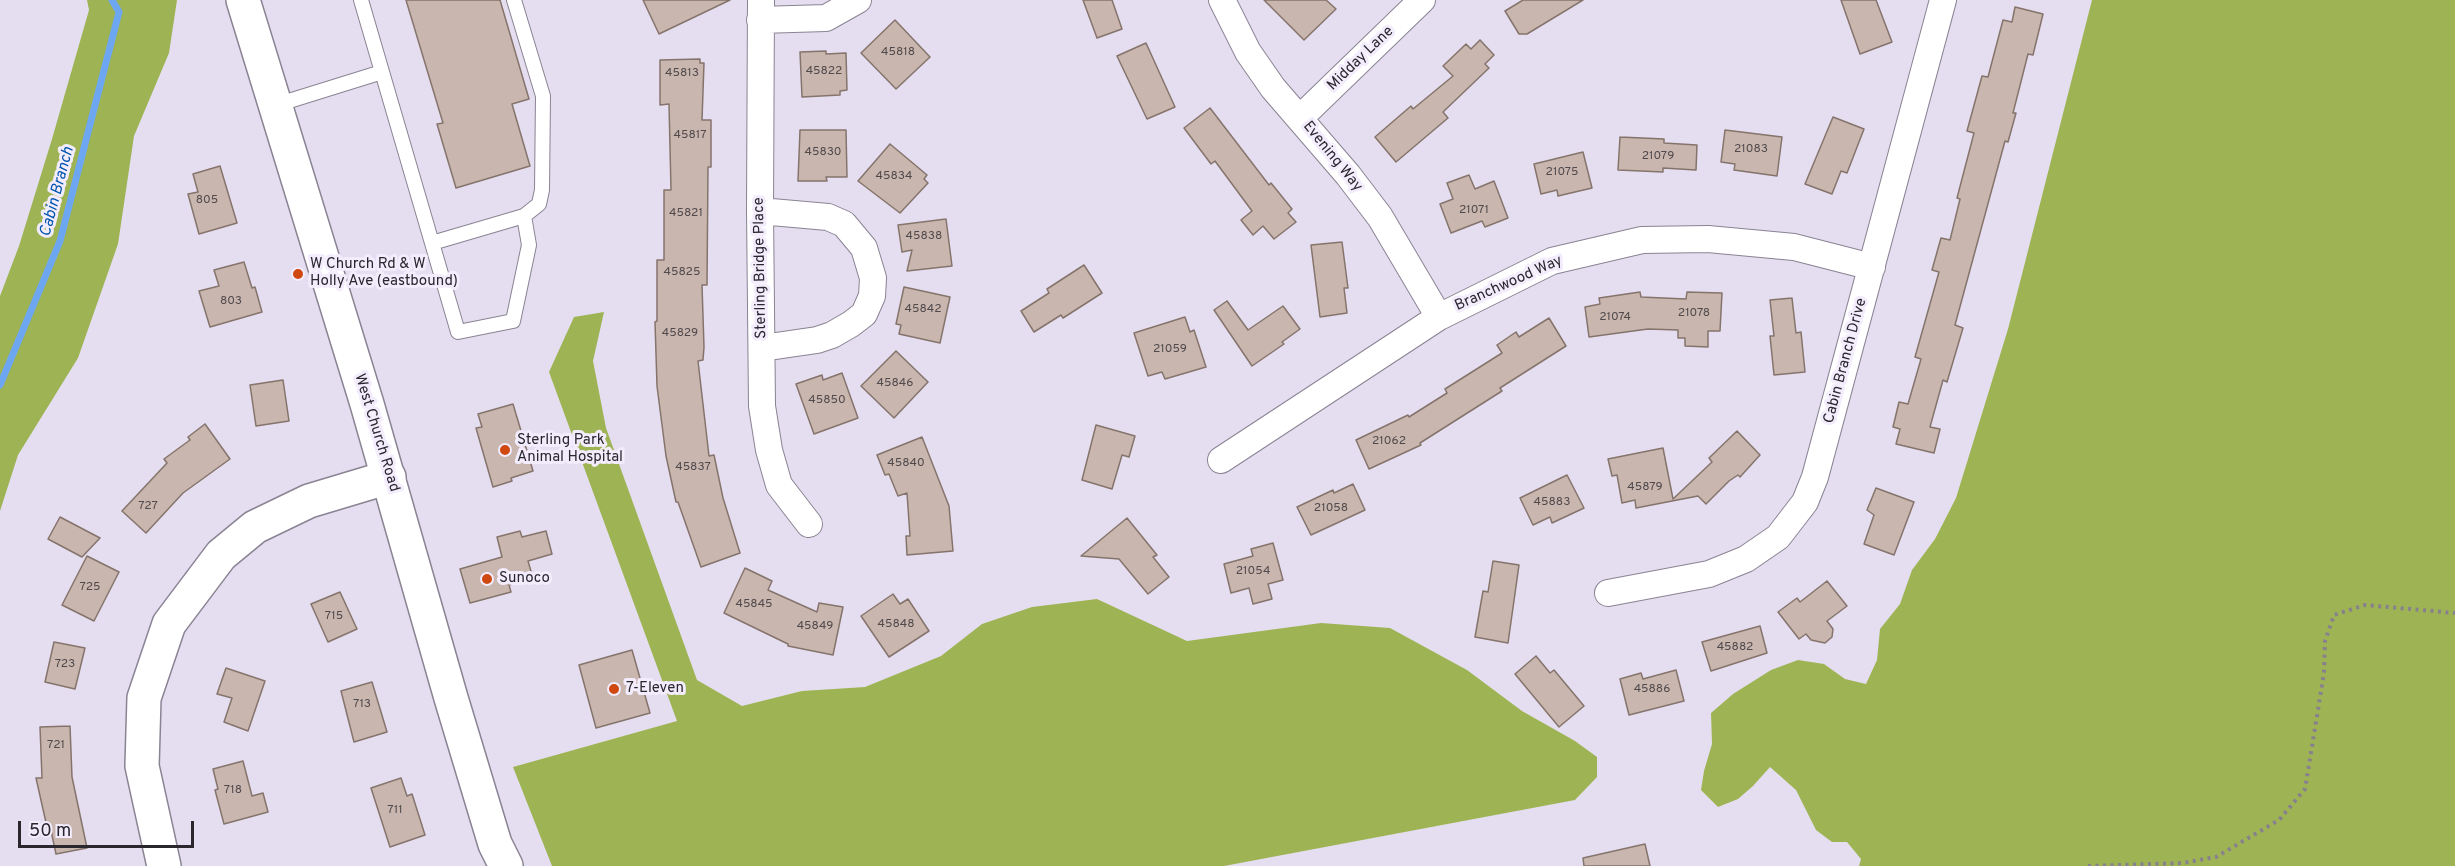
<!DOCTYPE html>
<html>
<head>
<meta charset="utf-8">
<style>
  body { margin:0 }
  #map { position:relative; width:2455px; height:866px; overflow:hidden; background:#e5def0; font-family:Overpass,sans-serif }
  canvas { display:block }
  .scale { position:absolute; left:18px; top:821px; width:176px; height:27px; box-sizing:border-box; border:3px solid #29262d; border-top:0; padding-left:8px; font-size:18px; line-height:21px; white-space:nowrap; color:#29262d; -webkit-text-stroke:4px #f3ecfd; paint-order:stroke }
</style>
</head>
<body>
<div id="map">
<canvas width="2455" height="866"></canvas>
<div class="scale">50 m</div>
</div>
<script>
const context = document.querySelector('canvas').getContext('2d');
context.lineJoin = 'round';
function fillPath(path, color) { context.fillStyle = color; context.fill(path, 'evenodd'); }
const shape = rows => new Path2D(rows.map(r => 'M' + r).join(''));
function strokePath(path, color, width, dash) { context.strokeStyle = color; context.lineWidth = width; context.lineCap = dash ? 'butt' : 'round'; context.setLineDash(dash || []); context.stroke(path); }
function drawText(font, color, halo, rows, align = 'center') {
  context.font = font + ' Overpass,sans-serif'; context.lineWidth = 6; context.setLineDash([]); context.textBaseline = 'middle'; context.strokeStyle = halo; context.fillStyle = color; for (const [text, x, y, turn = 0] of rows) {
    context.save(); context.translate(x, y); context.rotate((+turn || 0) * Math.PI / 180); context.textAlign = isNaN(turn) ? turn : align; if (halo) context.strokeText(text, 0, 0); context.fillText(text, 0, 0); context.restore();
  }
}
fillPath(shape([
  [87,0,177,0,169,53,134,136,118,244,78,358,18,455,0,511,0,296,19,246,52,139,89,10],
  [2092,0,2455,0,2455,866,1859,866,1861,859,1847,842,1832,842,1816,830,1796,790,1770,767,1753,786,1738,799,1718,807,1701,790,1704,771,1712,744,1711,713,1733,694,1771,670,1798,660,1824,664,1845,679,1866,684,1877,660,1880,629,1900,604,1912,570,1935,539,1956,498,2008,329],
  [604,312,593,361,606,428,697,680,742,706,802,691,865,687,941,656,982,624,1032,607,1097,599,1187,641,1321,623,1390,628,1467,670,1522,711,1575,741,1597,757,1597,777,1575,800,1224,866,552,866,513,767,677,721,549,372,574,317]
]), '#9eb454');
strokePath(shape([
  [0,385,60,241,119,12,112,0]
]), '#6da6f1', 7);
const building = shape([
  [406,0,500,0,529,99,512,104,530,166,456,188,437,124,443,123,406,0],
  [643,0,730,0,659,34,643,0],
  [1083,0,1112,0,1122,29,1097,38,1083,0],
  [1264,0,1326,0,1336,9,1304,40,1264,0],
  [1523,0,1583,0,1527,34,1519,34,1505,11,1523,0],
  [1841,0,1876,0,1892,42,1860,54,1841,0],
  [2015,7,2043,14,2033,55,2028,54,2013,113,2016,113,2008,142,2005,141,1955,325,1963,328,1947,382,1943,380,1930,427,1940,429,1934,453,1896,444,1900,429,1893,427,1899,402,1908,404,1921,359,1915,357,1939,272,1932,270,1941,238,1950,240,1960,199,1957,198,1974,133,1967,131,1982,76,1988,77,2003,20,2012,22,2015,7],
  [895,20,930,57,896,89,861,53,895,20],
  [1480,40,1494,55,1485,64,1489,68,1443,112,1448,118,1396,162,1375,137,1411,106,1413,109,1453,76,1443,66,1466,44,1471,49,1480,40],
  [1146,43,1175,107,1147,119,1117,56,1146,43],
  [826,51,826,54,846,53,847,90,840,91,840,95,802,97,800,52,826,51],
  [700,59,700,63,704,63,702,120,711,120,711,167,708,167,707,285,702,285,704,347,703,360,698,361,709,456,714,455,723,498,740,553,701,567,678,502,676,502,666,456,657,386,655,322,657,321,657,260,664,260,664,190,671,190,669,104,660,105,660,60,700,59],
  [1210,108,1269,185,1271,183,1292,209,1288,213,1296,222,1274,239,1263,226,1253,235,1241,220,1252,211,1215,161,1211,164,1184,128,1210,108],
  [1833,117,1864,129,1847,173,1841,171,1832,194,1805,184,1833,117],
  [800,130,846,130,847,177,826,177,827,181,798,181,800,130],
  [1725,130,1782,137,1777,176,1734,170,1735,164,1721,162,1725,130],
  [1620,137,1664,139,1664,143,1697,145,1696,170,1663,168,1663,172,1618,170,1620,137],
  [890,144,927,175,924,179,928,183,900,213,858,181,890,144],
  [1583,152,1592,188,1558,196,1557,190,1541,194,1534,164,1583,152],
  [220,166,237,223,199,234,188,194,198,192,193,174,220,166],
  [1469,175,1475,189,1494,181,1508,218,1485,227,1482,221,1451,233,1440,204,1453,199,1447,183,1469,175],
  [946,219,952,266,907,271,912,250,902,252,898,225,946,219],
  [1342,242,1348,288,1344,288,1347,313,1320,317,1311,245,1342,242],
  [244,262,252,288,255,287,262,312,210,327,199,291,219,286,214,270,244,262],
  [1084,265,1102,293,1063,318,1061,315,1034,332,1021,311,1049,293,1047,289,1084,265],
  [904,287,950,297,940,343,899,334,901,325,896,324,904,287],
  [1640,292,1641,297,1686,299,1687,292,1722,293,1720,331,1708,331,1708,347,1685,346,1685,338,1678,338,1678,330,1648,329,1589,337,1585,307,1600,304,1599,298,1640,292],
  [1792,298,1796,333,1801,332,1805,372,1774,375,1770,336,1774,336,1770,300,1792,298],
  [1227,301,1248,330,1283,306,1300,329,1282,342,1284,344,1252,366,1214,310,1227,301],
  [1185,317,1190,332,1194,330,1206,367,1165,379,1162,372,1148,376,1134,333,1185,317],
  [1549,318,1566,346,1500,388,1502,391,1420,443,1421,445,1369,469,1356,440,1408,415,1409,417,1447,393,1445,389,1502,353,1497,345,1516,332,1519,337,1549,318],
  [896,351,928,382,894,418,861,386,896,351],
  [842,373,858,418,814,434,796,384,822,375,823,380,842,373],
  [283,380,289,421,256,426,250,385,283,380],
  [513,404,533,471,511,478,512,481,493,487,476,428,482,427,478,414,513,404],
  [205,424,230,459,183,493,146,533,122,511,167,463,164,459,190,440,188,437,205,424],
  [1096,425,1135,436,1129,457,1122,455,1112,489,1082,480,1096,425],
  [1737,431,1760,455,1740,477,1738,475,1729,481,1706,504,1698,496,1636,508,1635,500,1622,503,1617,475,1612,476,1608,459,1663,448,1673,499,1712,462,1709,458,1737,431],
  [922,437,949,506,953,551,907,555,906,536,910,536,907,493,898,496,889,474,885,475,877,455,922,437],
  [1567,475,1584,508,1552,523,1550,517,1533,525,1520,498,1567,475],
  [1353,484,1365,510,1311,535,1297,507,1333,490,1334,493,1353,484],
  [1876,488,1914,502,1894,555,1864,544,1874,515,1867,510,1876,488],
  [60,517,100,538,82,557,48,539,60,517],
  [1127,518,1157,555,1153,557,1169,577,1148,594,1119,559,1081,556,1127,518],
  [520,531,522,537,546,531,552,554,528,561,533,578,509,585,511,592,470,603,460,569,502,557,497,537,520,531],
  [1273,543,1283,580,1268,584,1272,599,1253,604,1249,588,1231,593,1224,564,1253,556,1251,549,1273,543],
  [87,556,119,572,94,621,62,605,87,556],
  [1493,561,1519,565,1508,643,1475,637,1483,591,1488,592,1493,561],
  [745,568,772,581,768,590,817,612,819,603,843,607,833,655,788,646,788,644,724,613,745,568],
  [1827,581,1847,606,1827,621,1833,629,1832,637,1825,643,1811,640,1806,634,1799,639,1778,612,1797,598,1800,602,1827,581],
  [340,592,357,629,328,642,311,604,340,592],
  [893,594,900,604,908,599,929,631,889,657,861,616,893,594],
  [1760,626,1767,653,1711,671,1702,642,1760,626],
  [54,642,85,648,75,689,45,682,54,642],
  [632,650,650,713,596,728,579,665,632,650],
  [1536,656,1550,673,1554,670,1584,706,1559,727,1515,674,1536,656],
  [226,668,265,681,248,731,224,722,232,698,217,694,226,668],
  [1676,670,1684,701,1629,715,1620,679,1641,673,1643,679,1676,670],
  [372,682,387,732,354,742,341,691,372,682],
  [70,726,72,777,87,848,56,854,50,826,47,827,36,778,42,778,40,727,70,726],
  [243,761,252,796,263,793,268,812,224,824,215,790,218,789,213,769,243,761],
  [401,778,407,796,412,794,425,835,390,847,371,788,401,778],
  [1645,844,1650,866,1584,866,1583,858,1645,844]
]);
fillPath(building, '#c9b6ae');
strokePath(building, '#85746c', 1.5);
const service = shape([
  [361,0,458,332,513,321,529,245,524,216,539,204,542,190,543,96,514,0],
  [276,105,382,72],
  [432,243,524,216]
]);
const minor = shape([
  [761,0,760,211,762,406,769,450,779,485,809,524],
  [1222,0,1248,52,1273,88,1348,175,1380,217,1439,317],
  [760,20,826,18,858,0],
  [1300,118,1422,0],
  [760,211,828,217,844,224,864,248,873,278,872,296,864,314,851,324,832,335,817,340,762,348],
  [1221,460,1439,317,1552,261,1642,240,1708,239,1794,247,1872,267],
  [1608,593,1709,574,1746,559,1778,537,1805,502,1815,477,1943,0]
]);
const tertiary = shape([
  [164,866,142,766,144,698,169,624,221,555,255,527,309,501,389,477]
]);
const secondary = shape([
  [243,0,367,404,451,698,495,844,506,866]
]);
strokePath(service, '#8a8393', 16);
strokePath(minor, '#8a8393', 28);
strokePath(tertiary, '#8a8393', 36);
strokePath(secondary, '#8a8393', 36);
strokePath(shape([
  [2088,866,2183,863,2216,857,2279,820,2305,789,2324,673,2325,641,2334,615,2365,605,2455,613]
]), '#86818d', 4, [3, 4.5]);
strokePath(service, '#fff', 14);
strokePath(minor, '#fff', 26);
strokePath(tertiary, '#fff', 33);
strokePath(secondary, '#fff', 33);
for (const [x, y, r, color] of [
  [298,274,6,"#cf480f"],
  [505,450,6,"#cf480f"],
  [487,579,6,"#cf480f"],
  [614,689,6,"#cf480f"]
]) { const dot = new Path2D(); dot.arc(x, y, r, 0, 2 * Math.PI); context.fillStyle = color; context.fill(dot); strokePath(dot, '#f3ecfd', 2); }
drawText('12px', '#514a4d', null, [
  ["45818",898,53],
  ["45822",824,72],
  ["45813",682,74],
  ["45817",690,136],
  ["21083",1751,150],
  ["45830",823,153],
  ["21079",1658,157],
  ["21075",1562,173],
  ["45834",894,177],
  ["805",207,201],
  ["21071",1474,211],
  ["45821",686,214],
  ["45838",924,237],
  ["45825",682,273],
  ["803",231,302],
  ["45842",923,310],
  ["21078",1694,314],
  ["21074",1615,318],
  ["45829",680,334],
  ["21059",1170,350],
  ["45846",895,384],
  ["45850",827,401],
  ["21062",1389,442],
  ["45840",906,464],
  ["45837",693,468],
  ["45879",1645,488],
  ["45883",1552,503],
  ["727",148,507],
  ["21058",1331,509],
  ["21054",1253,572],
  ["725",90,588],
  ["45845",754,605],
  ["715",334,617],
  ["45848",896,625],
  ["45849",815,627],
  ["45882",1735,648],
  ["723",65,665],
  ["45886",1652,690],
  ["713",362,705],
  ["721",56,746],
  ["718",233,791],
  ["711",395,811]
]);
drawText('15px', '#29262d', '#f3ecfd', [
  ["Midday Lane",1361,59,-44],
  ["Evening Way",1332,157,51],
  ["Sterling Bridge Place",761,268,-91],
  ["Branchwood Way",1509,284,-24],
  ["Cabin Branch Drive",1846,361,-75],
  ["West Church Road",376,433,73]
]);
drawText('15px', '#29262d', '#f3ecfd', [
  ["W Church Rd & W",310,265],
  ["Holly Ave (eastbound)",310,282],
  ["Sterling Park",517,441],
  ["Animal Hospital",517,458],
  ["Sunoco",499,579],
  ["7-Eleven",626,689]
], 'left');
drawText('italic 16px', '#0055ab', '#f3ecfd', [
  ["Cabin Branch",58,192,-75]
]);
</script>
</body>
</html>
